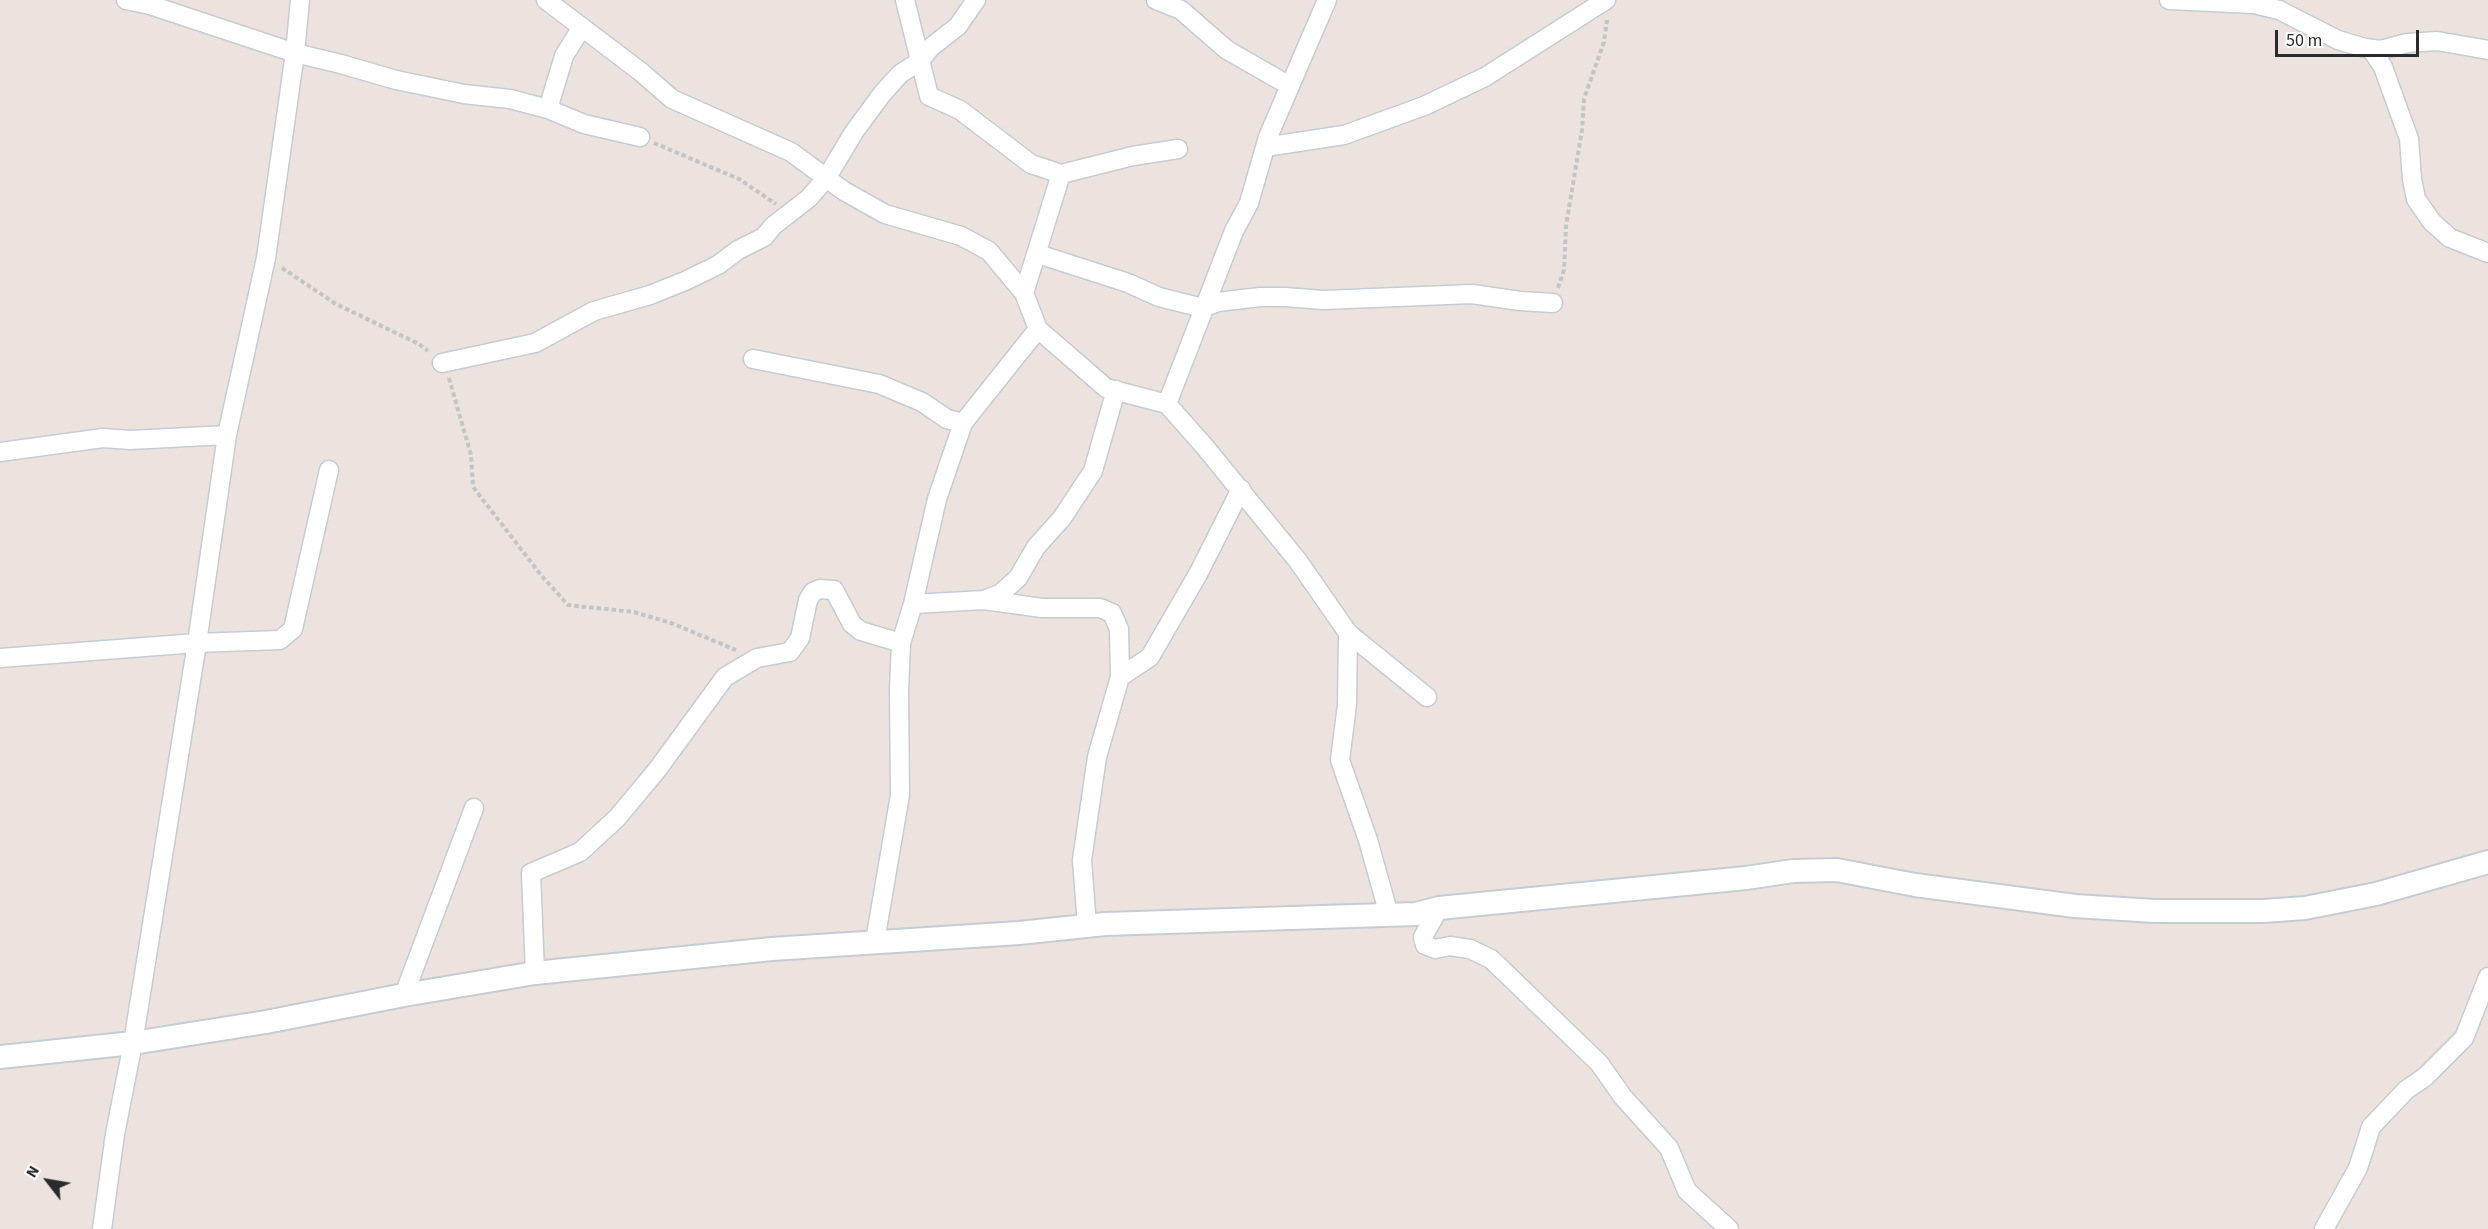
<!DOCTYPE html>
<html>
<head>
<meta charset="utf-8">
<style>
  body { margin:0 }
  #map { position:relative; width:2488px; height:1229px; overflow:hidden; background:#ece3de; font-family:"Source Sans 3",sans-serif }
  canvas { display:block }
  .north { position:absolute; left:18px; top:1151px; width:60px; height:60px; -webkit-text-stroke:4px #fff; paint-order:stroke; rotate:301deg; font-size:16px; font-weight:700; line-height:24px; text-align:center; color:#2b2b2b }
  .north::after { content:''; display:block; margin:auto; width:21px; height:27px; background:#2b2b2b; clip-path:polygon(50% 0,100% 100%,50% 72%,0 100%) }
  .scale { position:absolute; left:2275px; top:30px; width:144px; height:27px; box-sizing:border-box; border:3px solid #2b2b2b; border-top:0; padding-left:8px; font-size:18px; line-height:21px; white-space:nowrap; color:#2b2b2b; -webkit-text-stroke:4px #fff; paint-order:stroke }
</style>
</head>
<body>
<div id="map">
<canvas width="2488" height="1229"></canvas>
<div class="north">N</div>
<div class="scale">50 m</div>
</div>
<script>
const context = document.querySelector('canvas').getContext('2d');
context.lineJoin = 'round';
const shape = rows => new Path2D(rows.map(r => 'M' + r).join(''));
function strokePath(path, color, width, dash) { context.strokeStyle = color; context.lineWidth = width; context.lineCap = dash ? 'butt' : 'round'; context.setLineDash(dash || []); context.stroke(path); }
const minor = shape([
  [126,0,150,5,295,53,341,64,396,80,464,94,510,99,548,109,584,124,640,137],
  [546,0,641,72,672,99,791,152,844,191,885,214,961,236,989,251,1024,293,1038,329,1106,388,1167,404,1205,447,1298,561,1348,633,1347,705,1340,760,1368,840,1389,915],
  [905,0,929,96,960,110,1031,164,1061,174,1133,156,1178,149],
  [1156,0,1181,10,1227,50,1290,86],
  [2169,0,2254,4,2279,10,2338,40,2365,48,2381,50,2407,43,2437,41,2488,50],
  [2371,49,2383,67,2409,139,2412,179,2416,199,2432,222,2450,238,2488,253],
  [548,109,564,56,582,27],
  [1265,147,1344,135,1424,106,1485,77,1606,0],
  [1038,254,1128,283,1159,297,1203,308,1218,302,1260,297,1285,297,1323,300,1472,294,1520,301,1553,303],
  [1024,293,1061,174],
  [753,359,879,384,922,402,947,419,963,423,937,499,913,604,901,643,899,690,900,795,875,941],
  [442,363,535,343,594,311,650,295,685,281,718,265,738,250,764,237,773,226,809,198,827,177,854,132,882,94,900,74,920,61,930,48,958,26,976,0],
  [1167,404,1234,231,1249,203,1268,137,1327,0],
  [963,423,1038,329],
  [0,452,103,438,130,440,227,435],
  [984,600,1000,594,1018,578,1036,547,1062,518,1093,471,1116,390],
  [913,604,984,600,1042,608,1100,608,1112,613,1119,629,1120,677,1097,757,1082,860,1087,926],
  [1348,633,1427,697],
  [0,658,197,643,280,640,293,629,329,470],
  [1120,677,1150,657,1198,574,1241,489],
  [1439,908,1423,937,1425,945,1435,949,1450,946,1470,949,1491,959,1599,1063,1623,1097,1669,1148,1687,1191,1729,1229],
  [535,973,531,873,580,852,617,818,657,770,725,677,757,658,790,652,800,638,808,600,813,592,820,589,834,590,852,624,861,631,901,643],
  [404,995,474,808],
  [102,1229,115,1134,133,1043,197,643,227,435,266,258,295,53,300,0],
  [2324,1229,2358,1168,2371,1127,2406,1090,2425,1077,2464,1038,2488,977]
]);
const tertiary = shape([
  [0,1057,133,1043,266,1022,404,995,535,973,772,949,1019,933,1105,924,1416,914,1439,908,1746,878,1793,871,1837,870,1915,885,2075,906,2155,911,2263,911,2305,908,2376,894,2488,862]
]);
strokePath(minor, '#c6ccd4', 21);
strokePath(tertiary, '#c6ccd4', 26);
strokePath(shape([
  [654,143,739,179,776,204],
  [282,268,336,304,419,344,428,351],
  [1558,288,1564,270,1566,226,1582,130,1584,99,1604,42,1607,20],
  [449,378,471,455,473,487,541,575,568,605,634,612,671,623,736,650]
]), '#c4c4c4', 4, [4.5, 3]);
strokePath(minor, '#fff', 18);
strokePath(tertiary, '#fff', 22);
</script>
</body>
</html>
